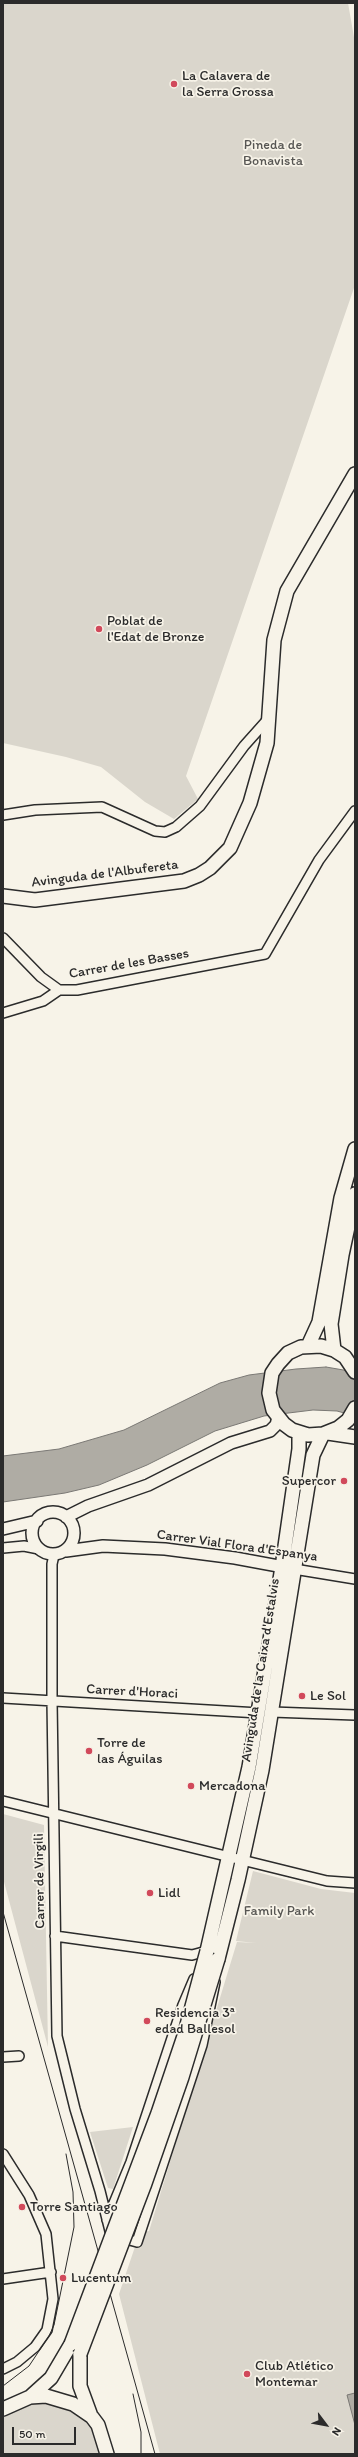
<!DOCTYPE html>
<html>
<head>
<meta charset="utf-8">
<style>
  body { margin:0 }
  #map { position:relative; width:358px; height:2457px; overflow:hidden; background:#f7f3e8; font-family:Itim,sans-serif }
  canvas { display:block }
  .frame { position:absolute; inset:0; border:4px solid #2b2b2b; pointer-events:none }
  .north { position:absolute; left:306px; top:2405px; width:40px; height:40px; -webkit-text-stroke:3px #f7f3e8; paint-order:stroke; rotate:122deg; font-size:11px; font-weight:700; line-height:16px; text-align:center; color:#2b2b2b }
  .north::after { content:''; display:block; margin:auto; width:14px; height:18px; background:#2b2b2b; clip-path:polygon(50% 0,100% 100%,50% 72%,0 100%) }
  .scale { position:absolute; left:12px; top:2427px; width:64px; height:18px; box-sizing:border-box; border:2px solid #2b2b2b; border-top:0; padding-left:5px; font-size:12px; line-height:14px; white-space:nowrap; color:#2b2b2b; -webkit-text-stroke:3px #f7f3e8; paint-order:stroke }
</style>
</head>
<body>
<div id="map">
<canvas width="358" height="2457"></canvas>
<div class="frame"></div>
<div class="north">N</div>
<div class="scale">50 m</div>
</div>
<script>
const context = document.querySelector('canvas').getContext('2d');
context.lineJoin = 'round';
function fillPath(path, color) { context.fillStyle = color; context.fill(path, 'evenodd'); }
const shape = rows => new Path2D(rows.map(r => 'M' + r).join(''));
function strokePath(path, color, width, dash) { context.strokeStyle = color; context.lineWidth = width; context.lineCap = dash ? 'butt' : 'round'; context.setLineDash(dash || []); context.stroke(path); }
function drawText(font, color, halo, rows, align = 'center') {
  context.font = font + ' Itim,sans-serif'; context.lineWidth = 3.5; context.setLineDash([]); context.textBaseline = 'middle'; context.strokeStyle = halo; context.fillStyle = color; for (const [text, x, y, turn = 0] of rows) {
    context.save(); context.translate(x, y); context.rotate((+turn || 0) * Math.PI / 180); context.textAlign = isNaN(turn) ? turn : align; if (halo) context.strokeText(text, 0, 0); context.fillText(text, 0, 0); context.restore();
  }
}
fillPath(shape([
  [3,3,348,3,355,43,355,285,186,776,198,799,174,819,145,802,101,767,66,757,3,743],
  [3,1814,44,1825,48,2047,3,1878],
  [253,1871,321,1889,355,1893,355,2454,160,2454,119,2294,140,2232,149,2231,237,1942,256,1943,236,1941],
  [133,2127,113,2189,108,2188,90,2132],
  [34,2401,62,2404,86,2420,94,2431,101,2454,3,2454,3,2417,8,2412]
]), '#dad6cc');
const water = shape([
  [326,1367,355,1372,355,1416,337,1411,313,1410,264,1416,215,1431,147,1465,99,1485,65,1493,3,1502,3,1456,59,1449,124,1430,220,1383,249,1375,296,1369,326,1367],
  [355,2393,355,2425,347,2395,355,2393]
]);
fillPath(water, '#afaca4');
strokePath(water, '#7a7874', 1);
const minor = shape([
  [3,815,35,810,102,807,155,831,165,832,176,827,200,806,244,746,269,718],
  [3,938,41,977,59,990],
  [3,1013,43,1001,59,990,77,990,265,954,319,860,355,811],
  [3,1548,24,1546,39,1549],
  [54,1555,52,1564,52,1701,57,2036,75,2109,100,2191,111,2235,137,2242,202,2045,215,1982],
  [294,1569,355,1579],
  [3,1698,259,1713],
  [272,1712,355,1715],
  [3,1801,327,1881,355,1883],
  [55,1936,192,1955,207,1951],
  [3,2057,19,2056],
  [3,2154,29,2195,46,2234,53,2299,47,2330,35,2347,17,2362,3,2369],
  [107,2220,131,2162,183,2005,194,1979],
  [3,2279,51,2272]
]);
const tertiary = shape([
  '32 1533a21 21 0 1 1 42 0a21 21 0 1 1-42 0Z',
  [66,1517,88,1506,148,1485,231,1443,270,1431,276,1425,278,1417],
  [3,1529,37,1521],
  [66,1551,103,1546,165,1549,235,1558,289,1568]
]);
const secondary = shape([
  [3,896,35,900,184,881,199,875,210,868,230,848,250,803,267,743,274,640,287,591,355,474],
  [308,1346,319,1322,341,1198,355,1149],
  [334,1350,331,1324,342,1255,355,1194],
  [355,1372,345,1357,334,1350,321,1346,301,1347,288,1353,278,1364,272,1373,269,1393,273,1410,284,1424,292,1430,308,1435,323,1434,338,1428,348,1420,355,1408],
  [328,1433,355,1437],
  [207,1951,249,1767,282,1567,299,1449,299,1433],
  [218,1959,238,1880,262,1770,313,1455,323,1434],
  [80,2354,80,2386,91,2416],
  [30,2397,51,2378,71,2344],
  [3,2409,30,2397,46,2396,73,2404,92,2417,98,2425,107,2454]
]);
strokePath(minor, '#2b2b2b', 12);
strokePath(tertiary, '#2b2b2b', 14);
strokePath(secondary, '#2b2b2b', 16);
strokePath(minor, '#f7f3e8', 9);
strokePath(tertiary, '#f7f3e8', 11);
strokePath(secondary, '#f7f3e8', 13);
strokePath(shape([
  [3,1912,155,2454],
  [3,2386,29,2366,49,2336,54,2325,74,2227,73,2192,66,2154],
  [133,2394,141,2432,141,2454]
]), '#2b2b2b', 1);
const secondaryBridge = shape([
  [71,2344,158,2113,184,2036,207,1951],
  [80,2354,144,2186,182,2077,218,1959]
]);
strokePath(secondaryBridge, '#2b2b2b', 16, []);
strokePath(secondaryBridge, '#f7f3e8', 13);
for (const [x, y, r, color] of [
  [174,84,4,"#d1495b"],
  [99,629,4,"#d1495b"],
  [344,1481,4,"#d1495b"],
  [302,1696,4,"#d1495b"],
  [89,1751,4,"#d1495b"],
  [191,1786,4,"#d1495b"],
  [150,1893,4,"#d1495b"],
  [147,2021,4,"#d1495b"],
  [22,2207,4,"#d1495b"],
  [63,2278,4,"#d1495b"],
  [247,2374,4,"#d1495b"]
]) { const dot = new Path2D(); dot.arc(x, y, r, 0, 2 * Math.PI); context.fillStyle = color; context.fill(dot); strokePath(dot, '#f7f3e8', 1.5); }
drawText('14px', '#2b2b2b', '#f7f3e8', [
  ["La Calavera de",182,76],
  ["la Serra Grossa",182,92],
  ["Poblat de",107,621],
  ["l'Edat de Bronze",107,637],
  ["Supercor",336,1481,"right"],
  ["Le Sol",310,1696],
  ["Torre de",97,1743],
  ["las Águilas",97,1759],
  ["Mercadona",199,1786],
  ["Lidl",158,1893],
  ["Residencia 3ª",155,2013],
  ["edad Ballesol",155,2029],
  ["Torre Santiago",30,2207],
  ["Lucentum",71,2278],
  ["Club Atlético",255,2366],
  ["Montemar",255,2382]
], 'left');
drawText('14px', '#575653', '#f7f3e8', [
  ["Pineda de",273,145],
  ["Bonavista",273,161],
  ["Family Park",279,1911]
]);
drawText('14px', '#2b2b2b', '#f7f3e8', [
  ["Avinguda de l'Albufereta",105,874,-7],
  ["Carrer de les Basses",129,964,-10],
  ["Carrer Vial Flora d'Espanya",237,1546,8],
  ["Avinguda de la Caixa d'Estalvis",261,1670,-81],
  ["Carrer d'Horaci",132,1692,3],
  ["Carrer de Virgili",40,1881,-91]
]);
</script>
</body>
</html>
